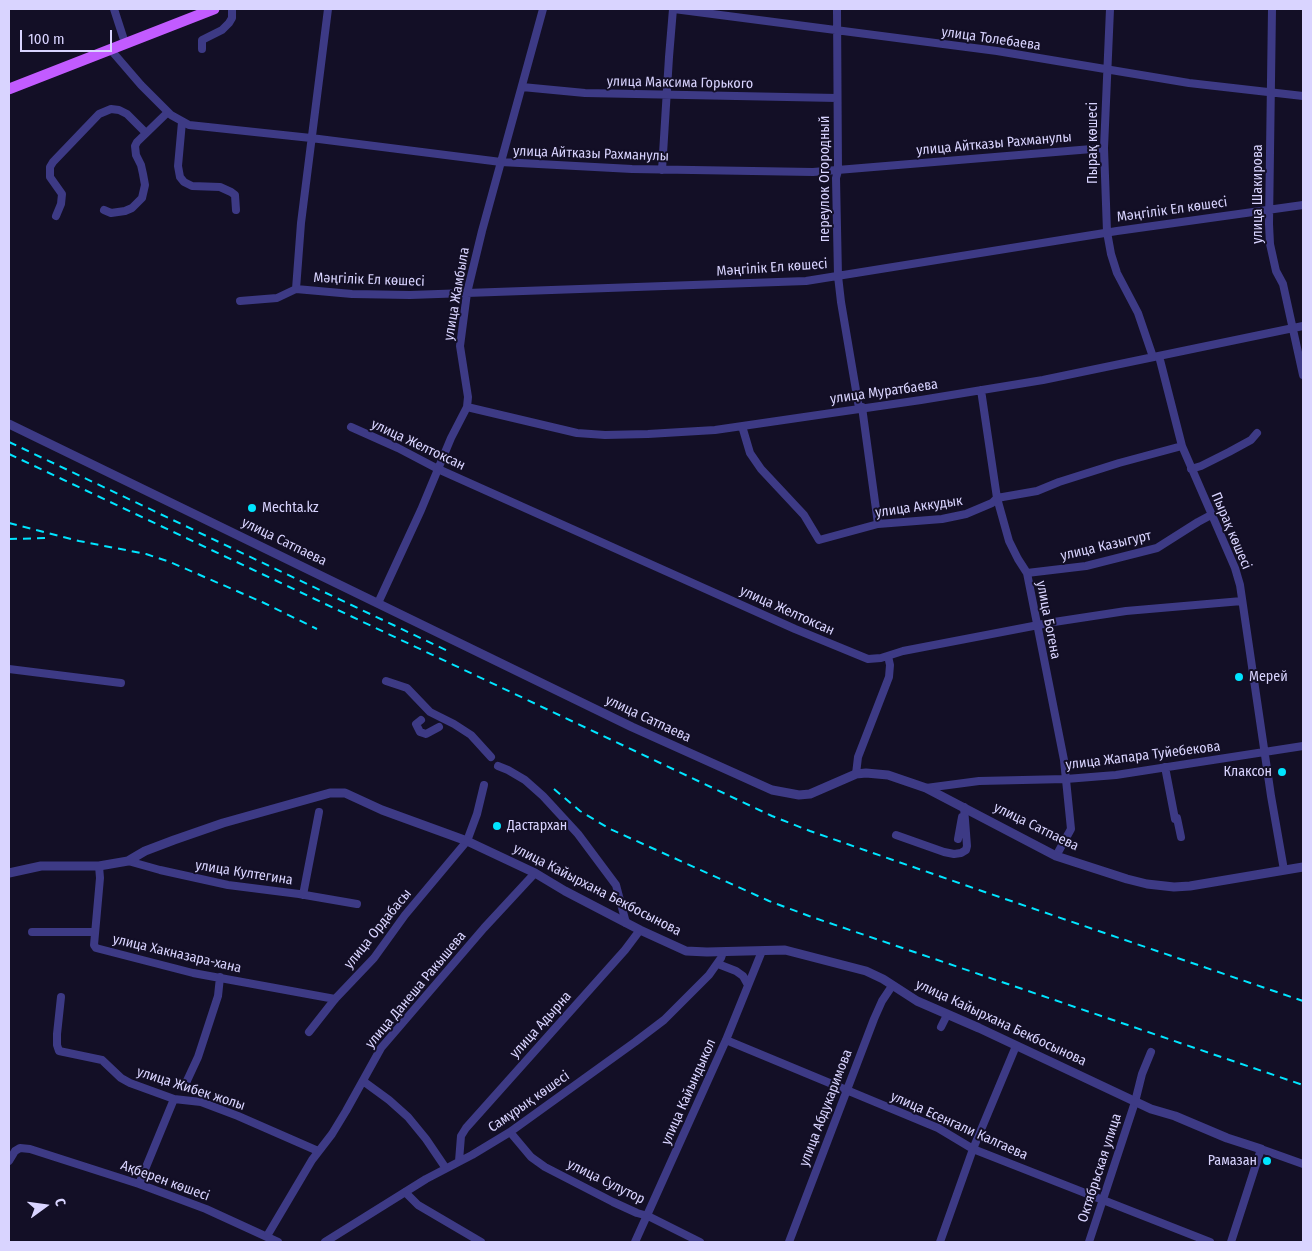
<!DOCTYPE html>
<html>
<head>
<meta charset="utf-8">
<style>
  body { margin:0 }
  #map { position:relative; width:1312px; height:1251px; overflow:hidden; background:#130f26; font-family:"Fira Sans Condensed",sans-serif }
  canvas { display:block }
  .frame { position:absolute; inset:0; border:10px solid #d9d4ff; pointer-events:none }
  .north { position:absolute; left:20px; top:1181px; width:50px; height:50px; -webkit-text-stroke:4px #130f26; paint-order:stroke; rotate:76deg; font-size:14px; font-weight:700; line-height:20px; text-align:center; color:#d9d4ff }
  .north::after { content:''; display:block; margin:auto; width:18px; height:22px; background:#d9d4ff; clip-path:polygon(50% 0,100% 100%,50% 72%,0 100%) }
  .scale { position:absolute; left:20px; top:30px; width:92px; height:22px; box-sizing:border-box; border:2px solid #d9d4ff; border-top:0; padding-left:6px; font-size:15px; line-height:18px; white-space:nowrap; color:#d9d4ff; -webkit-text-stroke:4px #130f26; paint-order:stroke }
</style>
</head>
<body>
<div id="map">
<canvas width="1312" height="1251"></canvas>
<div class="frame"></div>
<div class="north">С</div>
<div class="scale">100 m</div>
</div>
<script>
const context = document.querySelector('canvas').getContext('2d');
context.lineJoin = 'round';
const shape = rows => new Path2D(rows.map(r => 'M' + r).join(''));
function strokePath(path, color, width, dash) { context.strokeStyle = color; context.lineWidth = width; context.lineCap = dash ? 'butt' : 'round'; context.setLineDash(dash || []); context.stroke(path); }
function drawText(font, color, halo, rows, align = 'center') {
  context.font = font + ' "Fira Sans Condensed",sans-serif'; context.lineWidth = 4; context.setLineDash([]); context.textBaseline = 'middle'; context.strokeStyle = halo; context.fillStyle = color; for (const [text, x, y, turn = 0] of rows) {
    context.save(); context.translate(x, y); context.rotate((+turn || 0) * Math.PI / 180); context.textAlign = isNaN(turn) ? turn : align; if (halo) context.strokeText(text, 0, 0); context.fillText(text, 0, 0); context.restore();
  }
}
strokePath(shape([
  [114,9,125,43],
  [674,9,997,51,1189,83,1303,96],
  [837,9,838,171,836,178,838,276,841,302,859,408],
  [1110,9,1104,148,1107,232,1111,254,1117,273,1138,313,1153,357],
  [1272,9,1269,224,1270,244,1276,271,1283,284,1303,375],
  [110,49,141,85,171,115,189,125,311,138,501,162,632,169,813,172,1104,148],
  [202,49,202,40,222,30,229,23,232,18,232,9],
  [522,87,585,93,837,98],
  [182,122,178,166,180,177,184,182,192,186,220,187,231,192,235,195,236,210],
  [662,170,669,57,673,9],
  [104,210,111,213,125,211,132,208,142,198,145,185,143,174,141,165,136,155,135,146,137,142,168,112],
  [56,216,61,204,62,194,50,177,50,167,53,162,99,114,111,109,119,110,127,114,146,133],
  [296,289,301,223,328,9],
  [240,301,277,298,296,289,352,294,410,295,806,281,1117,231,1303,205],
  [1159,356,1182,446,1235,568,1240,585,1271,796,1284,870],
  [981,390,997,498,1009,541,1018,559,1027,573,1064,760,1071,829,1056,856],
  [467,407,577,433,605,435,648,434,715,430,921,400,1043,380,1303,326],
  [862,407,878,524],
  [742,426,750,453,761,469,804,515,819,540,878,524,942,519,966,514,992,503,997,498,1037,491,1059,482,1119,463,1182,446],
  [351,427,398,448,438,469,795,629,868,659,881,658,903,651,1054,622,1126,611,1242,601],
  [1191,469,1201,466,1229,452,1251,440,1257,433],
  [1027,573,1086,566,1157,548,1198,522,1211,515],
  [378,603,421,510,451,438,467,407,468,397,460,346,467,293,482,231,543,9],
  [9,669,121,683],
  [386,681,407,688,430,712,454,724,471,735,491,757],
  [421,720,416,724,420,732,426,734,439,727],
  [498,766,508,770,525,780,543,796,578,834,616,885,626,923],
  [1165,767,1175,819],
  [856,774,858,757,889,677,890,665,888,656],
  [926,788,979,781,1066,779,1116,775,1303,746],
  [1177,818,1181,837],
  [896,835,944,852,954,854,961,853,966,850,967,846,964,807],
  [958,839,962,817],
  [128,861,160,870,228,885,299,894,357,904],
  [99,866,100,878,94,945,96,948,193,973,335,999],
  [303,895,319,812],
  [32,932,95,932],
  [718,964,736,971,743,976,748,985],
  [61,997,57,1034,57,1045,59,1051,102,1060,121,1078,130,1083,174,1099,201,1102,238,1116,318,1151],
  [941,1027,947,1015],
  [309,1032,335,999,374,958,405,915,467,841,477,814,484,785],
  [726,1040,938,1128,973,1149,1210,1242],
  [363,1081,389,1100,408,1117,426,1139,445,1167],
  [185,1085,198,1057,218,996,220,977],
  [510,1132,531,1157,545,1167,613,1202,637,1213,648,1216,700,1242],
  [9,1161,15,1151,20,1148,30,1149,139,1184,206,1209,278,1242],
  [459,1161,461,1136,466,1128,625,950,640,930],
  [139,1184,174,1099],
  [405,1192,418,1205,481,1242],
  [267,1236,312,1160,332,1134,346,1111,381,1048,484,928,535,873],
  [325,1242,426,1179,472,1155,510,1132,635,1042,664,1020,709,975,721,958,723,952],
  [635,1242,726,1040,762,951],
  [789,1242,874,1019,882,1001,892,986],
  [940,1242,973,1149,1016,1046],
  [1089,1242,1135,1102,1142,1074,1151,1052],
  [1231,1242,1261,1149,1303,1164]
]), '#3d3a85', 8);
strokePath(shape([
  [9,424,632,727,772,790,799,795,810,794,856,774,866,773,888,775,926,788,1056,856,1127,879,1147,884,1174,887,1190,886,1303,867],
  [9,873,41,866,99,866,128,861,145,851,174,840,223,823,330,793,345,793,382,810,467,841,535,873,565,891,640,930,686,951,707,952,785,950,866,971,883,979,917,1001,979,1028,1151,1109,1175,1116,1227,1138,1261,1149]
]), '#3d3a85', 9);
strokePath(shape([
  [9,89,214,9]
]), '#c25bff', 11);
strokePath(shape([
  [9,442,450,652],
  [9,454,772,816,810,831,979,890,1303,1001],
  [9,523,79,541,146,554,170,562,262,602,317,629],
  [9,539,47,538],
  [554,789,580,811,610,829,769,901,809,916,1303,1085]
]), '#00e5ff', 2, [8, 6]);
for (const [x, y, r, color] of [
  [252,508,5,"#00e5ff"],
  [1239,677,5,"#00e5ff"],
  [1282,772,5,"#00e5ff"],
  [497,826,5,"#00e5ff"],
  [1267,1161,5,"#00e5ff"]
]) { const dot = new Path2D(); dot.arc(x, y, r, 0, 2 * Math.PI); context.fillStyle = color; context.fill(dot); strokePath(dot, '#130f26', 2); }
drawText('14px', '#d9d4ff', '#130f26', [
  ["улица Толебаева",991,39,8],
  ["улица Максима Горького",680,83,1],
  ["Пырақ көшесі",1093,143,-90],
  ["улица Айтказы Рахманулы",994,144,-5],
  ["улица Айтказы Рахманулы",591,154,2],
  ["переулок Огородный",825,179,-90],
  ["улица Шакирова",1258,194,-90],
  ["Мәңгілік Ел көшесі",1172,210,-8],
  ["Мәңгілік Ел көшесі",772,268,-4],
  ["Мәңгілік Ел көшесі",369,280,2],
  ["улица Жамбыла",457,294,-80],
  ["улица Муратбаева",884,392,-8],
  ["улица Желтоксан",418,445,25],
  ["улица Аккудык",919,507,-8],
  ["Пырақ көшесі",1231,531,67],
  ["улица Сатпаева",284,542,26],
  ["улица Казыгурт",1106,546,-13],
  ["улица Желтоксан",787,611,24],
  ["улица Богена",1048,620,79],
  ["улица Сатпаева",648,719,25],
  ["улица Жапара Туйебекова",1143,756,-7],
  ["улица Сатпаева",1036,827,26],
  ["улица Култегина",244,873,9],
  ["улица Кайырхана Бекбосынова",597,890,27],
  ["улица Ордабасы",378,929,-51],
  ["улица Хакназара-хана",177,954,13],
  ["улица Данеша Ракышева",416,990,-50],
  ["улица Кайырхана Бекбосынова",1001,1023,25],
  ["улица Адырна",541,1025,-48],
  ["улица Жибек жолы",191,1089,18],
  ["улица Кайындыкол",689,1092,-66],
  ["Самұрық көшесі",529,1102,-35],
  ["улица Абдукаримова",826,1108,-69],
  ["улица Есенгали Калгаева",959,1126,24],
  ["Октябрьская улица",1100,1168,-72],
  ["Ақберен көшесі",165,1181,20],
  ["улица Сулутор",606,1182,26]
]);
drawText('14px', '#d9d4ff', '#130f26', [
  ["Mechta.kz",262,508],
  ["Мерей",1249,677],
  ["Клаксон",1272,772,"right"],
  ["Дастархан",507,826],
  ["Рамазан",1257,1161,"right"]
], 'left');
</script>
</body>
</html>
